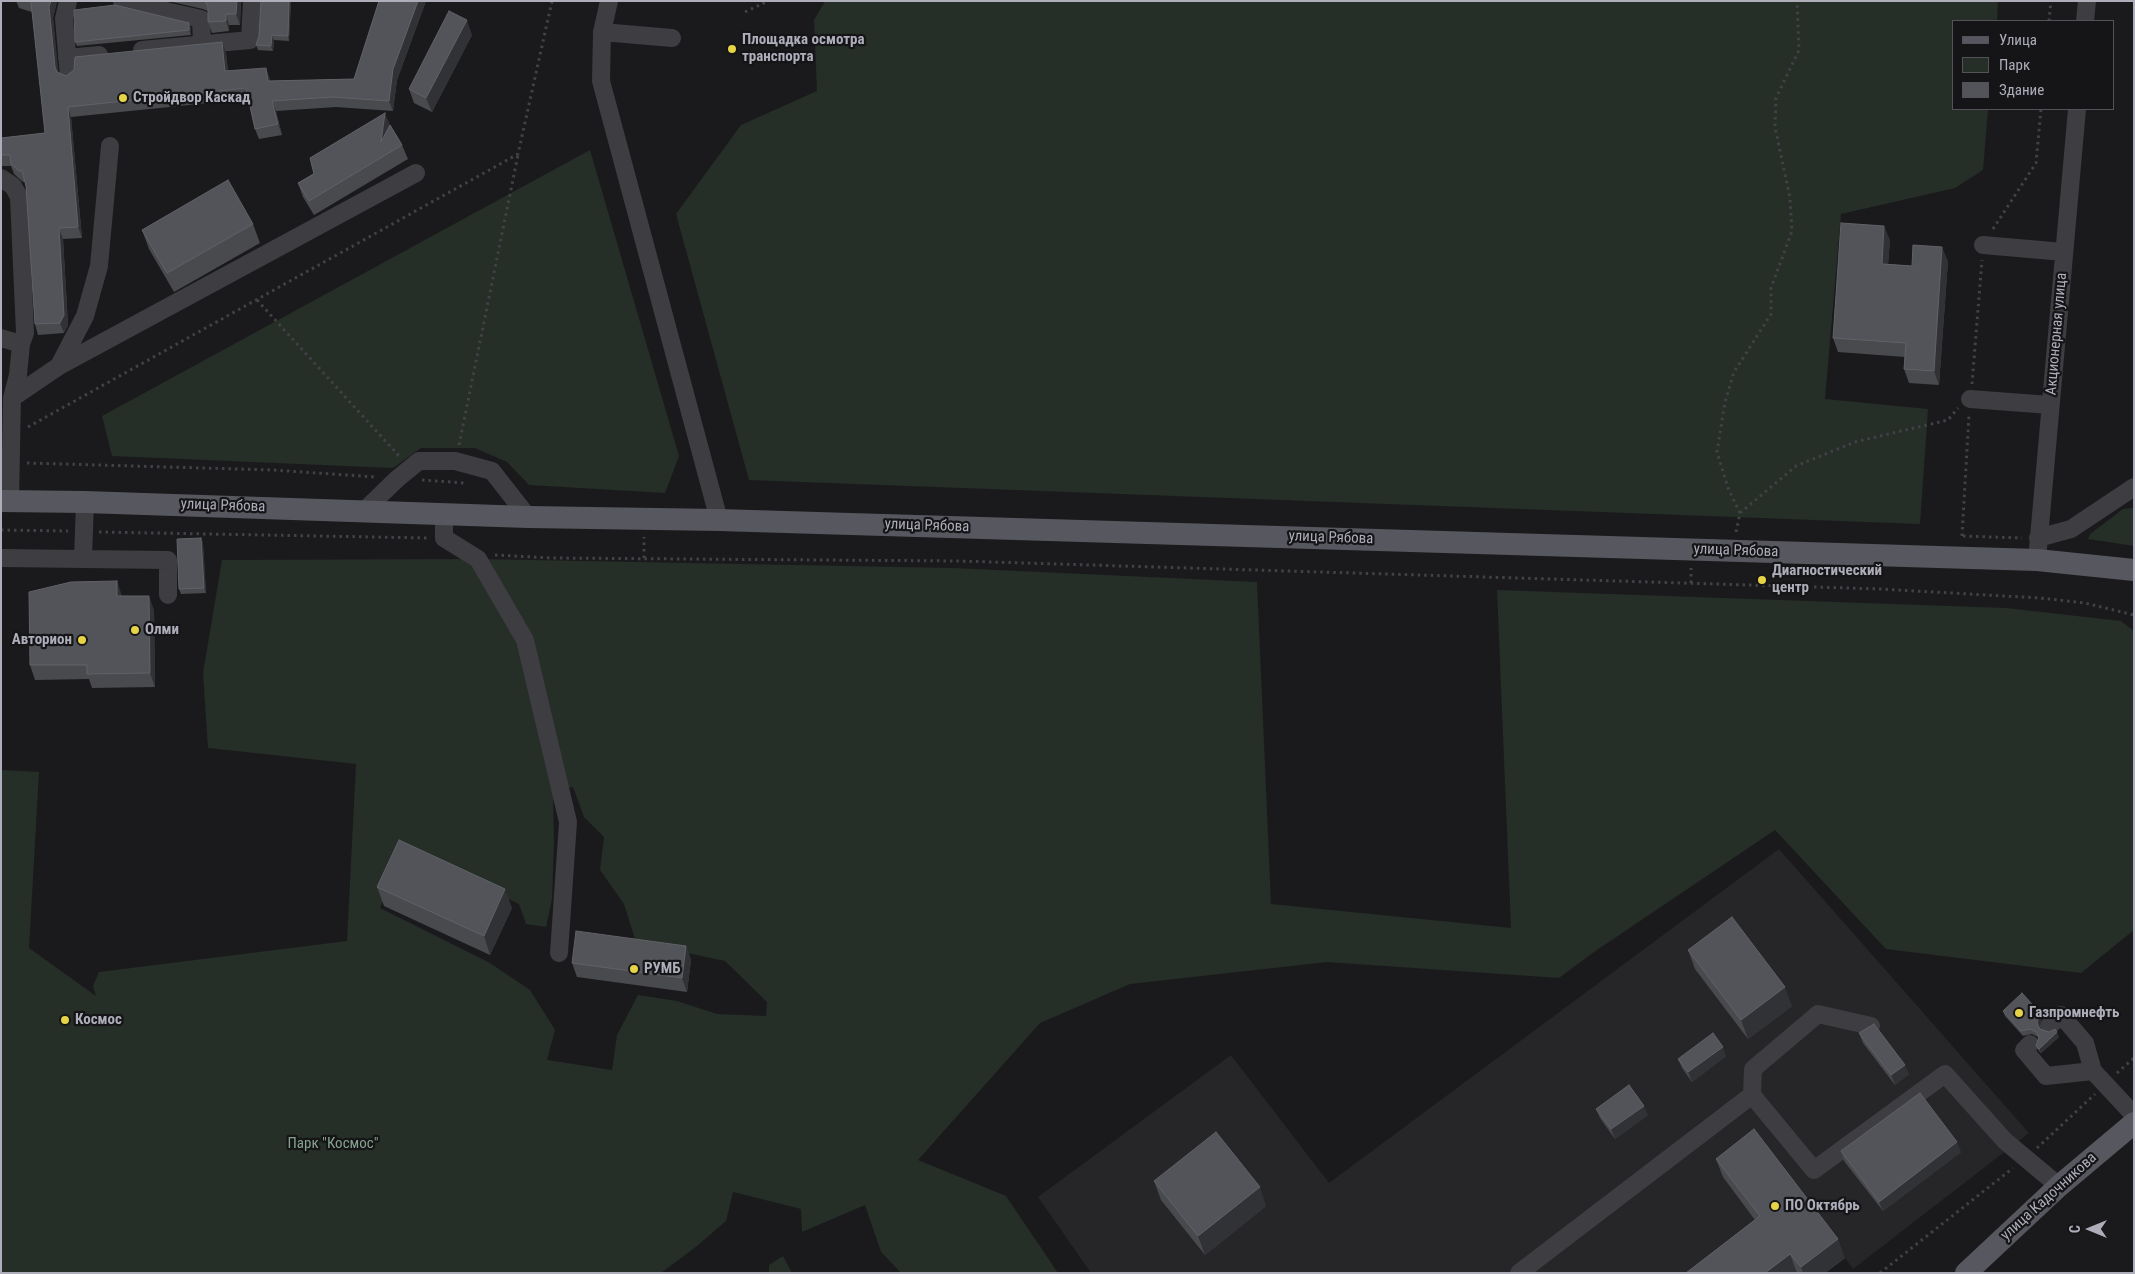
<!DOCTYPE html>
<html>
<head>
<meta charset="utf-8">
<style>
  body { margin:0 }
  #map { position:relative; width:2135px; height:1274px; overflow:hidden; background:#1a1a1c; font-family:"Roboto Condensed",sans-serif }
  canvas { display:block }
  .frame { position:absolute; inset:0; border:2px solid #adaeba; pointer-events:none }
  .legend { position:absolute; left:1952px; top:20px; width:162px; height:90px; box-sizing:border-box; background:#151417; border:1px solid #525258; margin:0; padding:6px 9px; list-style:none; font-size:15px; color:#adaeba }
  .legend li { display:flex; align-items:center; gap:10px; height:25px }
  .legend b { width:25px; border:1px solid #525258 }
  .north { position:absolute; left:2065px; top:1204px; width:50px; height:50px; -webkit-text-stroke:4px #151417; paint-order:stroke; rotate:270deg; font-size:14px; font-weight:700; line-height:20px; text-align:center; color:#adaeba }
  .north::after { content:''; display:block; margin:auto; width:18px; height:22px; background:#adaeba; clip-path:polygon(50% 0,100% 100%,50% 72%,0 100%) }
</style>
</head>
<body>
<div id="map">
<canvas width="2135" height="1274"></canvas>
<div class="frame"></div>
<ul class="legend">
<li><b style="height:6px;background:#57575f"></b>Улица</li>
<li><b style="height:14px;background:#262e28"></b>Парк</li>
<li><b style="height:14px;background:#535459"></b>Здание</li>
</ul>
<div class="north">С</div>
</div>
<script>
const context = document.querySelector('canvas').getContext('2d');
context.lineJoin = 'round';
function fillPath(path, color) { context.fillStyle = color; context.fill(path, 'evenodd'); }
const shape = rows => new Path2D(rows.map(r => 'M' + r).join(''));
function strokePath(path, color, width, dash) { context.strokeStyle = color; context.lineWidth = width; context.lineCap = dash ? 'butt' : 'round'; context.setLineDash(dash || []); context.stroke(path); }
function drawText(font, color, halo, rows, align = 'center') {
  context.font = font + ' "Roboto Condensed",sans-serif'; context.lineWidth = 4.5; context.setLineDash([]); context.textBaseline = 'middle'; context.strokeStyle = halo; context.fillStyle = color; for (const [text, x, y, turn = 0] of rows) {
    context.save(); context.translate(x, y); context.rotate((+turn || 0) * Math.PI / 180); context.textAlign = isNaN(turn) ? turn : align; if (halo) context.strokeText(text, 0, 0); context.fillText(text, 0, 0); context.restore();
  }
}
fillPath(shape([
  [1779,849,2029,1133,1853,1269,1845,1258,1825,1273,1091,1273,1038,1197,1231,1055,1329,1183]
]), '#262628');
fillPath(shape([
  [825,1,1998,1,1997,21,1954,21,1954,109,1988,109,1983,170,1955,188,1841,214,1825,399,1928,409,1920,524,749,480,676,214,741,125,817,91,814,20],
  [590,150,679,456,665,493,529,485,507,462,475,448,421,448,393,468,112,456,102,416],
  [2132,508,2134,509,2134,546,2088,539,2090,534,2123,509],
  [478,559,953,568,1257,582,1271,904,1511,928,1497,590,2006,608,2121,621,2134,631,2134,930,2081,973,1886,949,1775,830,1594,952,1559,978,1327,962,1130,984,1040,1023,918,1160,1006,1196,1058,1273,901,1273,881,1252,865,1205,802,1232,801,1209,733,1192,726,1221,697,1246,661,1273,1,1273,1,770,39,772,29,948,96,996,93,986,99,972,347,941,356,764,208,748,203,673,222,560],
  [573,787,584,817,604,837,600,870,624,904,636,942,725,961,767,1002,766,1016,717,1014,677,1001,638,995,617,1035,612,1070,547,1060,555,1030,530,990,490,963,380,908,399,862,407,852,519,904,526,924,546,927,552,899,554,842,553,790],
  [783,1256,792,1273,769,1273,769,1265]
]), '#262e28');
strokePath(shape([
  [745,12,768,1],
  [2049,21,2051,1],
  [1993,229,2036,163,2041,109],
  [257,300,400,457],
  [1972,384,1982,260],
  [28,427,518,154,552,1],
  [459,445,518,155],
  [27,463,273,470,376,477],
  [422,480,465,483],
  [1740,513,1728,488,1717,452,1725,402,1734,372,1771,314,1771,288,1792,231,1790,198,1775,127,1776,98,1799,50,1797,1],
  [1,530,68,531],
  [99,532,428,538],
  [1736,532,1740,513,1796,466,1855,442,1948,420,1958,408],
  [1962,536,1969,415],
  [1963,536,2022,538],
  [495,555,551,558,958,561,1880,589,2040,598,2085,603,2134,615],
  [644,558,644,537],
  [1691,583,1691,568],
  [2117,1073,2134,1058],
  [2037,1148,2095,1094],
  [1880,1273,2013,1168]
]), '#414147', 3, [2.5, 4]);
strokePath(shape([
  [68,1,64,19,69,76],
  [122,1,201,19,202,44],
  [609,1,602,32,601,81,719,520],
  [2085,21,2087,1],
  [602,32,672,38],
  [142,50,250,40,252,1],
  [67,58,99,55],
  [1,178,13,186,19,197,25,333,21,344,18,375,12,398],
  [1983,245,2064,252],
  [1,338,21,344],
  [59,366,416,173],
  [1970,399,2050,405],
  [10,501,12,398,59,366,85,316,99,266,110,146],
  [364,511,397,479,419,461,455,461,492,471,528,517],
  [444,513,444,538,478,559,525,640,568,822,559,953],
  [2038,538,2071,529,2134,487],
  [1,558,83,559,85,502],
  [83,559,168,560,168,595],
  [2037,560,2077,109],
  [2049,1026,2061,1015,2085,1043,2093,1071,2134,1115],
  [2030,1044,2024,1050,2046,1076,2093,1071],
  [1752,1095,1753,1069,1818,1014,1871,1026],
  [1519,1273,1752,1095,1814,1170,1945,1074,2005,1141,2059,1186]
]), '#3d3d42', 18);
strokePath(shape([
  [1,501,85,502,528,517,719,520,2037,560,2134,570],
  [1966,1273,2059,1186,2134,1123]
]), '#57575f', 22);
fillPath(shape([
  [16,1,57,1,53,18,58,72,66,76,226,53,228,71,270,79,270,81,354,79,379,1,426,1,397,80,393,111,336,107,276,111,282,135,259,139,255,129,248,99,71,117,82,238,63,239,68,325,64,333,38,335,35,324,26,186,25,182,23,182,14,174,11,166,1,166,1,138,45,133,32,12,19,8],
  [168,1,241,1,240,25,229,25,229,31,212,33,208,22,208,11,203,9],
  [261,1,291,1,291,2,289,41,274,40,273,51,258,50,256,45,259,36],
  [191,28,191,35,77,46,75,42],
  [472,35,432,112,414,103,409,89],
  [390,125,402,145,408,159,314,215,303,197,298,183],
  [253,224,260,243,174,292,149,249,142,230],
  [1890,240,1888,264,1912,266,1948,261,1939,385,1909,383,1904,369,1905,357,1838,352,1833,338],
  [201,538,203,543,206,593,181,594,179,589],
  [122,596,154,610,155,687,92,688,89,679,35,680,30,665],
  [377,887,512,908,490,955,384,906],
  [686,946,691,960,687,992,577,977,572,963],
  [1688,950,1792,1006,1748,1039,1695,969],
  [2003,1011,2042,1018,2039,1027,2040,1029,2059,1037,2041,1053,2038,1050,2036,1046,2038,1038,2038,1037,2032,1034,2023,1036,2005,1016],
  [1859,1033,1909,1074,1895,1085,1863,1043],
  [1726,1056,1692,1082,1682,1068,1678,1059],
  [1596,1109,1648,1115,1615,1139,1600,1118],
  [1841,1151,1961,1152,1883,1211,1844,1161],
  [1716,1159,1845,1258,1825,1273,1686,1273,1755,1220,1723,1177],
  [1154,1181,1266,1206,1205,1255,1161,1200]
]), '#494a4d');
fillPath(shape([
  [51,1,57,1,53,18,59,77,55,67,49,7],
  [237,1,241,1,240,25,236,14],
  [289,1,291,2,289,41,288,36],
  [418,1,426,1,397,80,393,111,389,101,393,69],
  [226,14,229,25,229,31,226,21],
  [467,20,472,35,432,112,426,98],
  [189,23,191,28,191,35,189,30],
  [272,35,274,40,273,51,271,46],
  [222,42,226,53,229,82,225,71],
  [266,68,270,79,272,92,268,81],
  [272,101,276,111,282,135,278,124],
  [68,107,71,117,82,238,78,227],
  [385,113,391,127,381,142],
  [1884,226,1890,240,1887,278,1882,264],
  [59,228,63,239,68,325,64,333,60,323],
  [1942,247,1948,261,1939,385,1934,371],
  [201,538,203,543,206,593,204,588],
  [117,581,122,596,117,596],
  [149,596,154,610,155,687,150,673],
  [505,889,512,908,490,955,484,936],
  [686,946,691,960,687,992,682,978],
  [1785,987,1792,1006,1748,1039,1741,1020],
  [2040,1013,2042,1018,2039,1028,2037,1023],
  [2057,1032,2059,1037,2041,1053,2039,1049],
  [1723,1047,1726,1056,1692,1082,1688,1072],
  [1905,1065,1909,1074,1895,1085,1891,1075],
  [1644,1106,1648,1115,1615,1139,1611,1129],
  [1957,1142,1961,1152,1883,1211,1879,1202],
  [1260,1187,1266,1206,1205,1255,1198,1236],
  [1838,1239,1845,1258,1825,1273,1803,1273,1801,1267],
  [1790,1254,1797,1273,1765,1273]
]), '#313235');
const building = shape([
  [30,1,51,1,49,7,55,67,57,72,66,76,74,70,75,57,222,42,225,71,266,68,268,81,354,79,379,1,418,1,393,69,389,101,333,97,272,101,278,124,255,129,246,88,68,107,78,227,59,228,64,315,60,323,35,324,26,186,22,171,19,171,11,164,10,155,1,155,1,138,45,133,31,2,30,1],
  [205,1,237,1,236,14,226,14,226,21,208,22,208,7,205,1],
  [261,1,289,1,288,36,272,35,271,46,256,45,259,36,261,1],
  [115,5,189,23,189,30,75,42,74,10,115,5],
  [449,11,467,20,426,98,409,89,449,11],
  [385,113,381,142,390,125,402,145,309,201,298,183,314,174,310,158,385,113],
  [228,180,253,224,167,273,142,230,228,180],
  [1841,223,1884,226,1882,264,1912,266,1913,245,1942,247,1934,371,1904,369,1906,343,1833,338,1841,223],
  [201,538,204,588,179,589,177,539,201,538],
  [117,581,117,596,149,596,150,673,87,674,87,665,30,665,29,592,71,582,117,581],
  [399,840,505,889,484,936,377,887,399,840],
  [1732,917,1785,987,1741,1020,1688,950,1732,917],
  [576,931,686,946,682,978,572,963,576,931],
  [2022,993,2040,1013,2037,1023,2040,1029,2049,1032,2055,1029,2057,1032,2039,1049,2036,1046,2039,1037,2036,1032,2030,1029,2021,1031,2003,1011,2022,993],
  [1874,1024,1905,1065,1891,1075,1859,1033,1874,1024],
  [1713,1033,1723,1047,1688,1072,1678,1059,1713,1033],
  [1629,1085,1644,1106,1611,1129,1596,1109,1629,1085],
  [1920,1093,1957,1142,1879,1202,1841,1151,1920,1093],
  [1754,1129,1838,1239,1801,1267,1790,1254,1765,1273,1686,1273,1760,1216,1716,1159,1754,1129],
  [1216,1132,1260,1187,1198,1236,1154,1181,1216,1132]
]);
fillPath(building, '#535459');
strokePath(building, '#616268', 1);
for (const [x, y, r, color] of [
  [732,49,5,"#e7d446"],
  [123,98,5,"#e7d446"],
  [1762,580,5,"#e7d446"],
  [135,630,5,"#e7d446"],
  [82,640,5,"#e7d446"],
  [634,969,5,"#e7d446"],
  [2019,1013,5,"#e7d446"],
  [65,1020,5,"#e7d446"],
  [1775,1206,5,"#e7d446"]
]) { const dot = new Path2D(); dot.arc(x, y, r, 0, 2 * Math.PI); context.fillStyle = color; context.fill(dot); strokePath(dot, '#151417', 2); }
drawText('bold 15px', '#adaeba', '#151417', [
  ["Площадка осмотра",742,40],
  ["транспорта",742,57],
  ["Стройдвор Каскад",133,98],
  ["Диагностический",1772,571],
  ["центр",1772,588],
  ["Олми",145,630],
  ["Авторион",72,640,"right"],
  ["РУМБ",644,969],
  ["Газпромнефть",2029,1013],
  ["Космос",75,1020],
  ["ПО Октябрь",1785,1206]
], 'left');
drawText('15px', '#adaeba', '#151417', [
  ["Акционерная улица",2057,334,-85],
  ["улица Рябова",223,506,2],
  ["улица Рябова",927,526,2],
  ["улица Рябова",1331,538,2],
  ["улица Рябова",1736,551,2],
  ["улица Кадочникова",2049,1197,-42]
]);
drawText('15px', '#85a48e', '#151417', [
  ["Парк \"Космос\"",333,1144]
]);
</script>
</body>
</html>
